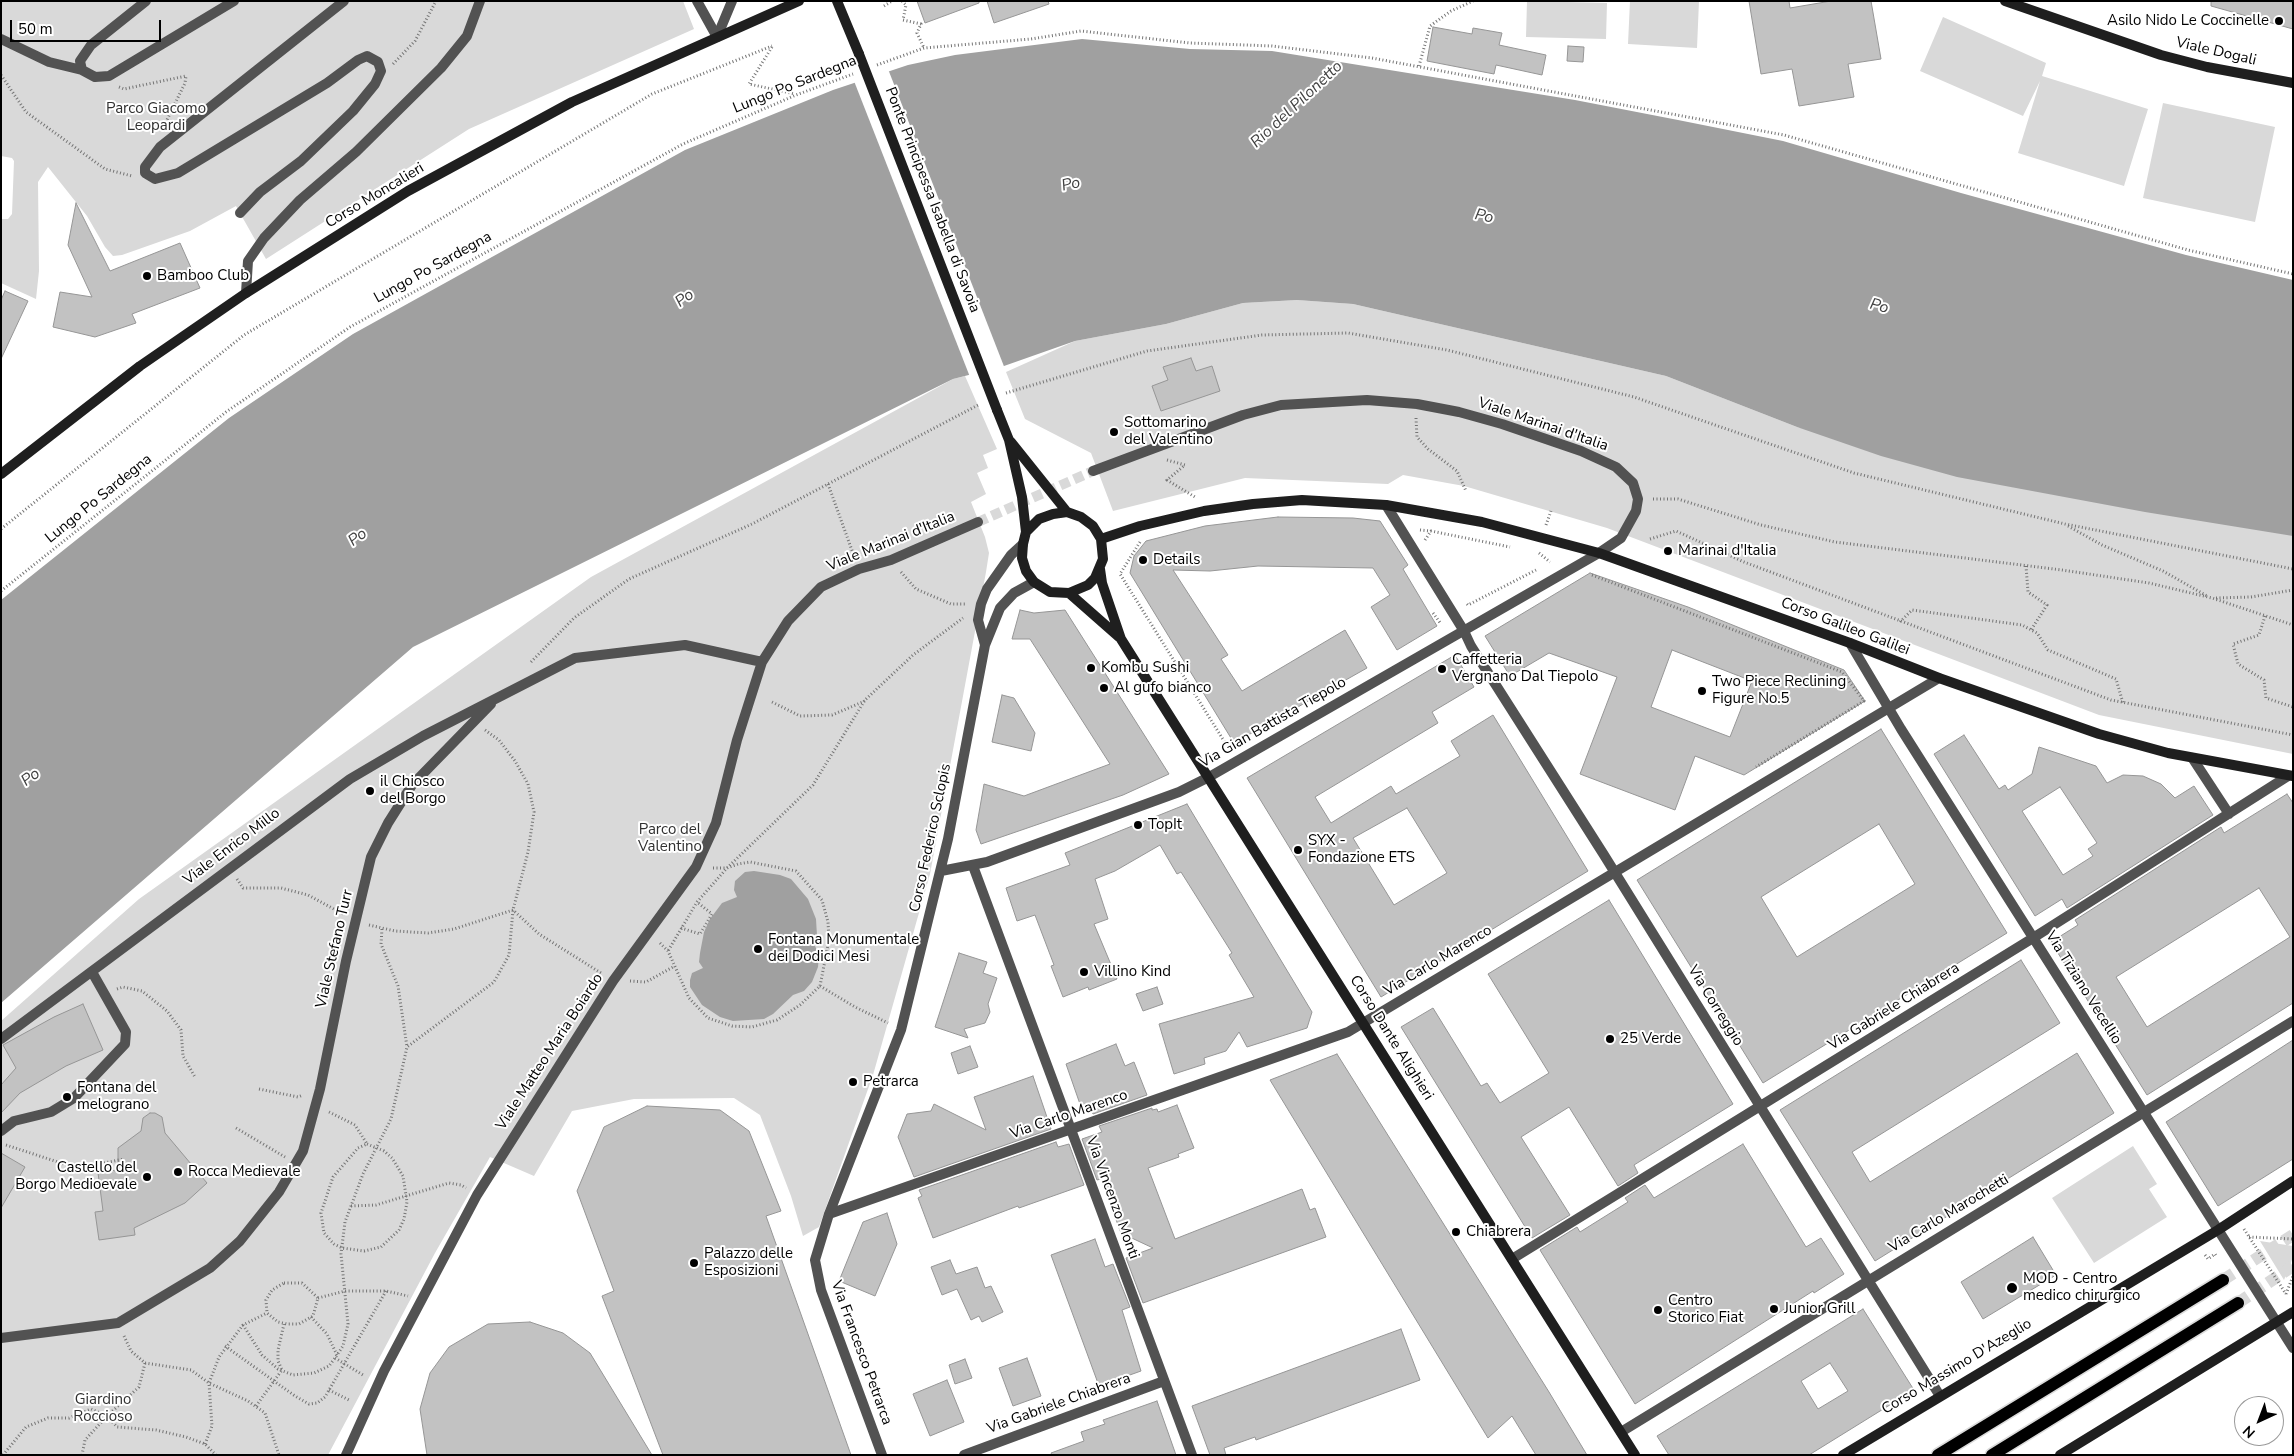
<!DOCTYPE html>
<html>
<head>
<meta charset="utf-8">
<style>
  body { margin:0 }
  #map { position:relative; width:2294px; height:1456px; overflow:hidden; background:#fff; font-family:"Nunito Sans",sans-serif }
  canvas { display:block }
  .frame { position:absolute; inset:0; border:2px solid #000; pointer-events:none }
  .north { position:absolute; left:2234px; top:1396px; width:50px; height:50px; box-sizing:border-box; background:#fff; border:1px solid #999; border-radius:50%; rotate:223deg; font-size:14px; font-weight:700; line-height:20px; text-align:center; color:#000 }
  .north::after { content:''; display:block; margin:auto; width:18px; height:22px; background:#000; clip-path:polygon(50% 0,100% 100%,50% 72%,0 100%) }
  .scale { position:absolute; left:10px; top:20px; width:151px; height:22px; box-sizing:border-box; border:2px solid #000; border-top:0; padding-left:6px; font-size:15px; line-height:18px; white-space:nowrap; color:#000; -webkit-text-stroke:4px #fff; paint-order:stroke }
</style>
</head>
<body>
<div id="map">
<canvas width="2294" height="1456"></canvas>
<div class="frame"></div>
<div class="north">N</div>
<div class="scale">50 m</div>
</div>
<script>
const context = document.querySelector('canvas').getContext('2d');
context.lineJoin = 'round';
function fillPath(path, color) { context.fillStyle = color; context.fill(path, 'evenodd'); }
const shape = rows => new Path2D(rows.map(r => 'M' + r).join(''));
function strokePath(path, color, width, dash) { context.strokeStyle = color; context.lineWidth = width; context.lineCap = dash ? 'butt' : 'round'; context.setLineDash(dash || []); context.stroke(path); }
function drawText(font, color, halo, rows, align = 'center') {
  context.font = font + ' "Nunito Sans",sans-serif'; context.lineWidth = 4; context.setLineDash([]); context.textBaseline = 'middle'; context.strokeStyle = halo; context.fillStyle = color; for (const [text, x, y, turn = 0] of rows) {
    context.save(); context.translate(x, y); context.rotate((+turn || 0) * Math.PI / 180); context.textAlign = isNaN(turn) ? turn : align; if (halo) context.strokeText(text, 0, 0); context.fillText(text, 0, 0); context.restore();
  }
}
fillPath(shape([
  [1,1,683,1,694,29,469,129,266,259,236,206,190,231,122,255,113,256,105,247,87,216,48,167,38,182,39,271,36,299,1,283,1,219,8,219,12,214,14,161,12,158,1,156],
  [1527,1,1607,3,1606,39,1526,37],
  [1630,1,1699,1,1697,48,1628,44],
  [1943,17,2046,63,2042,76,2148,109,2124,186,2018,153,2040,81,2023,116,1920,71],
  [2163,103,2275,127,2255,222,2143,198],
  [1297,300,1353,304,1666,376,1797,427,2293,534,2293,754,2099,715,1607,528,1464,486,1403,475,1388,484,1245,478,1113,511,1091,453,1025,419,1006,372,1075,341,1166,324,1243,303],
  [965,376,997,449,983,455,988,468,977,473,986,494,971,502,985,537,989,553,986,572,930,874,873,1075,819,1227,803,1236,791,1196,760,1115,734,1098,634,1099,572,1111,534,1176,490,1157,435,1253,328,1455,1,1455,1,1021,139,899,591,577,953,379],
  [2133,1146,2157,1184,2149,1189,2167,1217,2094,1263,2052,1198],
  [2260,1241,2293,1246,2293,1257,2284,1280]
]), '#d9d9d9');
fillPath(shape([
  [1082,39,1190,49,1272,51,1575,100,1678,120,1783,141,1961,193,2186,255,2293,280,2293,536,2145,512,1957,477,1881,456,1797,427,1666,376,1353,304,1297,300,1243,303,1166,324,1075,341,1004,366,953,379,413,647,1,1003,1,600,229,418,353,334,685,150,833,90,908,65,955,55],
  [754,871,780,875,791,879,808,899,816,919,817,936,815,946,819,955,818,967,812,982,804,991,793,995,773,1014,764,1019,733,1021,720,1017,702,1005,690,987,690,980,692,973,703,968,699,962,700,953,704,932,710,919,722,903,737,897,734,890,735,881,745,872]
]), '#a0a0a0');
fillPath(shape([
  [888,69,1005,369,970,377,854,81]
]), '#fff');
const building = shape([
  [917,1,979,1,979,3,925,23,917,1],
  [987,1,1048,1,1049,4,994,23,987,1],
  [1749,1,1789,1,1790,8,1831,1,1871,1,1881,59,1848,64,1854,97,1799,106,1792,69,1761,74,1749,1],
  [2211,1,2293,1,2293,29,2211,6,2211,1],
  [1433,27,1472,34,1473,28,1502,33,1499,45,1546,55,1542,75,1496,65,1494,74,1427,61,1433,27],
  [1568,46,1584,47,1583,62,1567,61,1568,46],
  [76,203,110,271,180,243,200,288,132,314,136,323,95,337,53,327,60,292,92,297,68,245,76,203],
  [5,291,28,301,1,359,1,300,5,291],
  [1191,358,1196,371,1212,366,1220,391,1161,411,1152,386,1168,380,1163,367,1191,358],
  [1278,517,1353,518,1380,521,1408,565,1403,569,1437,626,1397,650,1371,607,1390,595,1373,568,1258,566,1210,571,1173,570,1228,655,1221,659,1242,691,1345,630,1367,668,1234,743,1130,573,1134,556,1146,541,1205,526,1278,517],
  [1590,573,1688,607,1844,670,1865,701,1744,775,1695,756,1675,810,1580,774,1617,677,1549,653,1510,676,1485,636,1590,573],
  [1672,650,1752,681,1730,737,1651,707,1672,650],
  [1020,610,1034,613,1065,610,1169,774,1123,795,981,844,976,830,984,784,1024,796,1110,764,1030,639,1012,639,1020,610],
  [1455,655,1474,687,1432,712,1438,723,1315,797,1331,823,1391,786,1396,794,1460,756,1451,741,1493,715,1588,871,1381,997,1247,778,1455,655],
  [1407,808,1447,873,1394,905,1353,838,1407,808],
  [1002,695,1014,698,1035,733,1031,751,992,742,1002,695],
  [1881,729,2007,933,1763,1083,1637,880,1881,729],
  [1879,824,1915,884,1797,957,1761,897,1879,824],
  [1964,735,1999,789,2005,785,2008,790,2032,774,2039,747,2096,766,2107,783,2123,775,2143,776,2161,784,2175,798,2194,786,2213,815,2067,908,2062,899,2035,916,1934,754,1964,735],
  [2060,787,2097,843,2088,849,2093,856,2063,875,2022,811,2060,787],
  [2287,794,2293,803,2293,1003,2147,1095,2051,942,2078,925,2075,920,2221,827,2224,833,2287,794],
  [2259,888,2290,937,2147,1027,2116,977,2259,888],
  [1187,804,1312,1012,1307,1028,1247,1047,1239,1032,1226,1051,1204,1058,1205,1064,1174,1074,1159,1024,1254,997,1229,955,1232,953,1181,872,1177,874,1160,845,1115,871,1095,879,1108,919,1094,924,1117,979,1089,990,1088,987,1063,997,1051,966,1054,965,1035,915,1017,921,1006,888,1070,865,1065,853,1187,804],
  [1609,900,1733,1104,1634,1165,1638,1173,1618,1186,1569,1107,1521,1137,1570,1215,1532,1238,1401,1027,1433,1008,1481,1086,1487,1083,1500,1103,1549,1073,1488,974,1609,900],
  [959,953,987,962,983,973,997,978,988,1004,990,1012,985,1023,964,1029,968,1038,935,1027,959,953],
  [2021,960,2060,1023,1852,1152,1870,1182,2077,1053,2114,1113,1875,1261,1780,1110,2021,960],
  [1157,987,1163,1004,1143,1011,1136,994,1157,987],
  [83,1004,103,1050,66,1066,20,1093,1,1113,1,1085,16,1068,3,1045,54,1017,83,1004],
  [2293,1040,2293,1159,2218,1206,2166,1122,2293,1040],
  [1116,1044,1125,1066,1134,1062,1147,1095,1093,1114,1089,1104,1081,1107,1066,1064,1116,1044],
  [970,1046,978,1067,958,1074,951,1053,970,1046],
  [1337,1054,1549,1392,1587,1455,1536,1455,1512,1416,1488,1438,1270,1080,1337,1054],
  [1033,1076,1051,1129,914,1177,898,1137,907,1114,931,1111,934,1104,986,1130,974,1097,1033,1076],
  [1177,1105,1194,1148,1178,1154,1179,1157,1148,1168,1175,1239,1302,1189,1310,1210,1315,1208,1326,1237,1143,1303,1126,1258,1153,1248,1121,1233,1101,1179,1097,1180,1082,1139,1102,1132,1099,1126,1152,1108,1152,1110,1157,1109,1158,1112,1177,1105],
  [647,1106,720,1110,749,1131,781,1211,766,1216,851,1455,663,1455,602,1296,614,1291,577,1191,604,1127,647,1106],
  [150,1113,155,1113,162,1117,165,1133,207,1183,185,1203,134,1228,135,1235,99,1240,95,1212,103,1211,97,1165,118,1172,118,1148,141,1131,143,1118,150,1113],
  [1056,1142,1058,1147,1069,1144,1084,1185,1019,1208,1018,1206,933,1238,918,1198,922,1196,919,1190,1056,1142],
  [1743,1144,1806,1247,1821,1238,1844,1274,1814,1293,1813,1291,1635,1404,1540,1250,1577,1227,1580,1232,1628,1202,1625,1198,1645,1185,1654,1198,1743,1144],
  [1,1153,25,1167,1,1208,1,1153],
  [887,1213,897,1244,875,1296,839,1281,863,1222,887,1213],
  [2033,1237,2056,1275,1983,1319,1961,1282,2033,1237],
  [1095,1239,1105,1267,1113,1264,1130,1307,1122,1310,1141,1371,1099,1386,1051,1255,1095,1239],
  [950,1260,956,1274,977,1267,985,1288,991,1286,1003,1312,982,1322,979,1316,971,1320,957,1289,942,1295,931,1267,950,1260],
  [1863,1309,1914,1390,1809,1455,1669,1455,1657,1436,1863,1309],
  [1830,1363,1848,1391,1818,1409,1801,1381,1830,1363],
  [530,1322,563,1333,590,1353,652,1455,427,1455,420,1409,430,1373,449,1347,488,1324,530,1322],
  [1401,1329,1420,1380,1256,1440,1255,1437,1224,1448,1226,1455,1210,1455,1192,1406,1401,1329],
  [1027,1358,1041,1396,1013,1406,999,1368,1027,1358],
  [965,1359,972,1378,955,1384,949,1365,965,1359],
  [947,1380,964,1422,930,1436,913,1394,947,1380],
  [1157,1401,1176,1455,1052,1455,1051,1453,1084,1441,1081,1432,1105,1424,1103,1420,1157,1401]
]);
fillPath(building, '#c2c2c2');
strokePath(building, '#969696', 1);
strokePath(shape([
  [978,522,1093,471]
]), '#d9d9d9', 10, [10, 5]);
strokePath(shape([
  [2223,1280,2293,1235],
  [2238,1303,2293,1266]
]), '#d9d9d9', 12, [12, 6]);
const primary = shape([
  [1938,1455,2223,1280],
  [1992,1455,2238,1303]
]);
strokePath(primary, '#dbdbdb', 15);
strokePath(shape([
  [902,1,906,5,903,20,921,24,917,33,924,48],
  [884,6,892,1],
  [772,47,749,84,795,94],
  [393,64,415,41,436,1],
  [877,65,924,48,1031,39,1081,31,1190,43,1272,46,1372,58,1784,135,2188,250,2293,274],
  [1419,66,1430,26,1451,11,1473,1],
  [1,75,26,112,105,169,132,176],
  [119,87,124,89,186,76,185,83,166,122],
  [1006,393,1147,351,1262,335,1348,333,1447,350,1634,397,1854,473,2065,524,2293,569],
  [1416,418,1417,437,1428,449,1457,471,1466,491],
  [1167,460,1185,465,1167,480,1195,497],
  [828,484,854,556],
  [1653,499,1678,499,1761,525,1835,542,2062,570,2149,583,2212,598,2293,625],
  [1546,525,1551,511],
  [2068,526,2102,545,2163,571,2207,596],
  [1,529,244,335,652,94,772,46],
  [1420,530,1431,531],
  [1650,539,1676,531,1744,562,2111,700,2293,735],
  [1425,540,1431,531,1510,547],
  [1140,542,1120,574,1229,749],
  [1539,553,1550,562],
  [2026,566,2028,592,2047,605,2031,630],
  [901,572,916,589,951,604,966,604],
  [1592,575,1842,672,1864,701,1756,767],
  [1,591,226,412,350,327,683,144,796,95,853,74],
  [2216,598,2251,597,2293,590],
  [1467,604,1468,605,1536,570],
  [1433,613,1441,624],
  [2265,616,2259,635,2233,644,2238,664,2264,680,2266,698,2293,707],
  [1900,622,1912,610,2022,625,2037,633,2048,650,2116,679,2123,703],
  [531,662,574,618,629,579,752,524,980,404],
  [772,702,800,716,832,715,865,701],
  [713,868,727,868,813,785,865,700,913,655,963,618],
  [237,879,243,888,281,888,308,895,343,914],
  [369,925,395,931,428,933,454,929,513,910,539,934,601,973],
  [681,928,700,934,712,914,697,902],
  [382,929,381,944,398,986,407,1047],
  [660,943,668,951,689,998,708,1018,732,1026,752,1027,777,1020,800,1005,820,986,829,940,828,922,822,900,796,871,750,862,738,864,727,868,697,902,668,951],
  [630,981,646,982,673,967],
  [820,986,855,1007,888,1023],
  [117,989,123,987,142,991,167,1011,181,1030,183,1056,195,1077],
  [259,1089,298,1097,303,1095],
  [329,1112,355,1125,367,1144],
  [236,1128,285,1157],
  [367,1144,384,1151,392,1158,403,1176,407,1202,404,1219,399,1230,381,1247,364,1251,342,1248,334,1244,324,1233,321,1213,333,1177,358,1148,367,1144],
  [6,1145,67,1165,89,1166,124,1159],
  [351,1206,376,1205,449,1183,461,1185,466,1188],
  [2244,1229,2286,1294],
  [2249,1237,2293,1239],
  [2205,1255,2208,1259,2215,1254,2217,1257],
  [284,1283,302,1283,318,1298,313,1316,299,1324,287,1324,278,1322,267,1313,266,1300,272,1290,284,1283],
  [2286,1294,2293,1276],
  [318,1298,345,1291,386,1291,408,1296],
  [311,1317,327,1334,337,1355],
  [243,1325,262,1355,278,1369,293,1375,314,1373,329,1366,335,1358,343,1346,348,1324,341,1254,345,1222,363,1174,391,1119,407,1047,494,982,509,955,513,910,528,852,534,812,528,784,515,761,499,740,485,730],
  [124,1336,131,1351,145,1363,191,1370,209,1383,248,1401,265,1413,279,1455],
  [225,1346,295,1396,309,1404,317,1403,325,1397,386,1291],
  [335,1358,363,1375],
  [329,1390,349,1400],
  [256,1406,282,1370,278,1361,278,1350,284,1324],
  [205,1444,212,1426,209,1383,219,1357,243,1325,267,1313],
  [3,1455,26,1427,48,1418,69,1418,91,1409,107,1416,139,1387,145,1363],
  [82,1455,85,1440,107,1416,117,1427,156,1430,186,1437,205,1444,216,1455]
]), '#747474', 3, [1, 2.5]);
strokePath(shape([
  [717,37,732,1],
  [246,293,248,261,264,238,300,200,356,152,441,68,467,36,480,1]
]), '#525252', 10);
strokePath(shape([
  [697,1,717,37],
  [1,39,49,62,82,70,95,77,109,76,234,1],
  [82,70,80,61,91,45,146,1],
  [240,213,260,192,301,161,353,111,375,84,381,71,378,62,367,56,358,60,327,83,178,173,155,179,145,173,145,167,160,147,344,1],
  [1386,505,1464,631,1471,646,1604,855,1940,1396],
  [1850,643,1901,729,2293,1348],
  [985,645,978,620,981,604,987,589,1011,555,1023,544],
  [2193,759,2229,814],
  [973,866,1192,1455],
  [941,871,987,862,1179,792,1209,777,1599,553,1621,538,1636,511,1638,499,1633,483,1616,467,1581,451,1502,424,1459,412,1417,404,1367,400,1281,405,1243,415,1093,471],
  [1,1039,350,779,423,736,575,658,685,645,762,662],
  [1,1131,14,1121,51,1112,74,1098,125,1044,126,1032,92,972],
  [829,1214,1348,1032,1939,678],
  [1512,1259,2033,938,2288,776],
  [1,1338,118,1323,210,1268,240,1241,279,1192,303,1151,320,1089,346,961,371,857,388,823,412,785,491,704],
  [1621,1432,2293,1021],
  [346,1455,384,1371,477,1195,613,981,696,867,716,823,737,740,762,662,788,621,821,587,859,569,891,560,978,522],
  [882,1455,821,1290,815,1260,829,1214,901,1030,948,839,985,645,1000,608,1014,593,1034,582],
  [964,1455,1164,1381]
]), '#525252', 10);
strokePath(shape([
  [837,1,859,54],
  [2005,1,2161,55,2207,67,2293,83],
  [997,410,1009,440,1022,497,1026,532],
  [1011,442,1067,512],
  [1,474,140,366,246,293,408,191,572,102,799,1],
  [1067,512,1081,517,1093,526,1101,539,1103,559,1095,578,1088,585,1069,593,1050,592,1034,582,1026,571,1022,558,1023,544,1026,532,1039,519,1053,514,1067,512],
  [1101,539,1140,526,1204,511,1253,504,1302,500,1386,505,1482,522,1599,553,1850,643,1939,678,2099,734,2168,753,2293,776],
  [1100,569,1102,583,1121,639,1635,1455],
  [1069,593,1119,637],
  [1843,1455,2218,1230,2293,1181],
  [2060,1455,2293,1312]
]), '#1f1f1f', 10);
strokePath(primary, '#000', 12);
strokePath(shape([
  [859,54,997,410]
]), '#1f1f1f', 10);
for (const [x, y, r, color] of [
  [2279,21,5,"#000"],
  [147,276,5,"#000"],
  [1114,432,5,"#000"],
  [1668,551,5,"#000"],
  [1143,560,5,"#000"],
  [1091,668,5,"#000"],
  [1442,669,5,"#000"],
  [1104,688,5,"#000"],
  [1702,691,5,"#000"],
  [370,791,5,"#000"],
  [1138,825,5,"#000"],
  [1298,850,5,"#000"],
  [758,949,5,"#000"],
  [1084,972,5,"#000"],
  [1610,1039,5,"#000"],
  [853,1082,5,"#000"],
  [67,1097,5,"#000"],
  [178,1172,5,"#000"],
  [147,1177,5,"#000"],
  [1456,1232,5,"#000"],
  [694,1263,5,"#000"],
  [2012,1288,6,"#000"],
  [1774,1309,5,"#000"],
  [1658,1310,5,"#000"]
]) { const dot = new Path2D(); dot.arc(x, y, r, 0, 2 * Math.PI); context.fillStyle = color; context.fill(dot); strokePath(dot, '#fff', 2); }
drawText('15px', '#000', '#fff', [
  ["Asilo Nido Le Coccinelle",2269,21,"right"],
  ["Bamboo Club",157,276],
  ["Sottomarino",1124,423],
  ["del Valentino",1124,440],
  ["Marinai d'Italia",1678,551],
  ["Details",1153,560],
  ["Caffetteria",1452,660],
  ["Vergnano Dal Tiepolo",1452,677],
  ["Kombu Sushi",1101,668],
  ["Two Piece Reclining",1712,682],
  ["Figure No.5",1712,699],
  ["Al gufo bianco",1114,688],
  ["il Chiosco",380,782],
  ["del Borgo",380,799],
  ["TopIt",1148,825],
  ["SYX -",1308,841],
  ["Fondazione ETS",1308,858],
  ["Fontana Monumentale",768,940],
  ["dei Dodici Mesi",768,957],
  ["Villino Kind",1094,972],
  ["25 Verde",1620,1039],
  ["Petrarca",863,1082],
  ["Fontana del",77,1088],
  ["melograno",77,1105],
  ["Castello del",137,1168,"right"],
  ["Borgo Medioevale",137,1185,"right"],
  ["Rocca Medievale",188,1172],
  ["Chiabrera",1466,1232],
  ["Palazzo delle",704,1254],
  ["Esposizioni",704,1271],
  ["MOD - Centro",2023,1279],
  ["medico chirurgico",2023,1296],
  ["Centro",1668,1301],
  ["Storico Fiat",1668,1318],
  ["Junior Grill",1784,1309]
], 'left');
drawText('15px', '#000', '#fff', [
  ["Viale Dogali",2216,52,13],
  ["Lungo Po Sardegna",795,85,-22],
  ["Corso Moncalieri",375,196,-31],
  ["Ponte Principessa Isabella di Savoia",932,200,69],
  ["Lungo Po Sardegna",433,268,-29],
  ["Viale Marinai d'Italia",1543,425,19],
  ["Lungo Po Sardegna",99,499,-39],
  ["Viale Marinai d'Italia",891,542,-22],
  ["Corso Galileo Galilei",1845,627,21],
  ["Via Gian Battista Tiepolo",1273,723,-30],
  ["Corso Federico Sclopis",931,838,-78],
  ["Viale Enrico Millo",232,847,-37],
  ["Viale Stefano Turr",335,949,-77],
  ["Via Carlo Marenco",1438,961,-31],
  ["Via Tiziano Vecellio",2083,988,58],
  ["Via Correggio",1715,1006,58],
  ["Via Gabriele Chiabrera",1894,1007,-32],
  ["Corso Dante Alighieri",1391,1038,58],
  ["Viale Matteo Maria Boiardo",550,1052,-57],
  ["Via Carlo Marenco",1069,1115,-19],
  ["Via Vincenzo Monti",1112,1198,70],
  ["Via Carlo Marochetti",1949,1214,-31],
  ["Via Francesco Petrarca",861,1353,70],
  ["Corso Massimo D'Azeglio",1957,1367,-31],
  ["Via Gabriele Chiabrera",1059,1404,-20]
]);
drawText('15px', '#303030', '#fff', [
  ["Parco Giacomo",156,109],
  ["Leopardi",156,126],
  ["Parco del",670,830],
  ["Valentino",670,847],
  ["Giardino",103,1400],
  ["Roccioso",103,1417]
]);
drawText('italic 16px', '#414141', '#fff', [
  ["Rio del Pilonetto",1297,105,-43],
  ["Po",1071,185,-13],
  ["Po",1484,217,13],
  ["Po",685,299,-36],
  ["Po",1879,307,15],
  ["Po",358,538,-36],
  ["Po",31,778,-36]
]);
</script>
</body>
</html>
